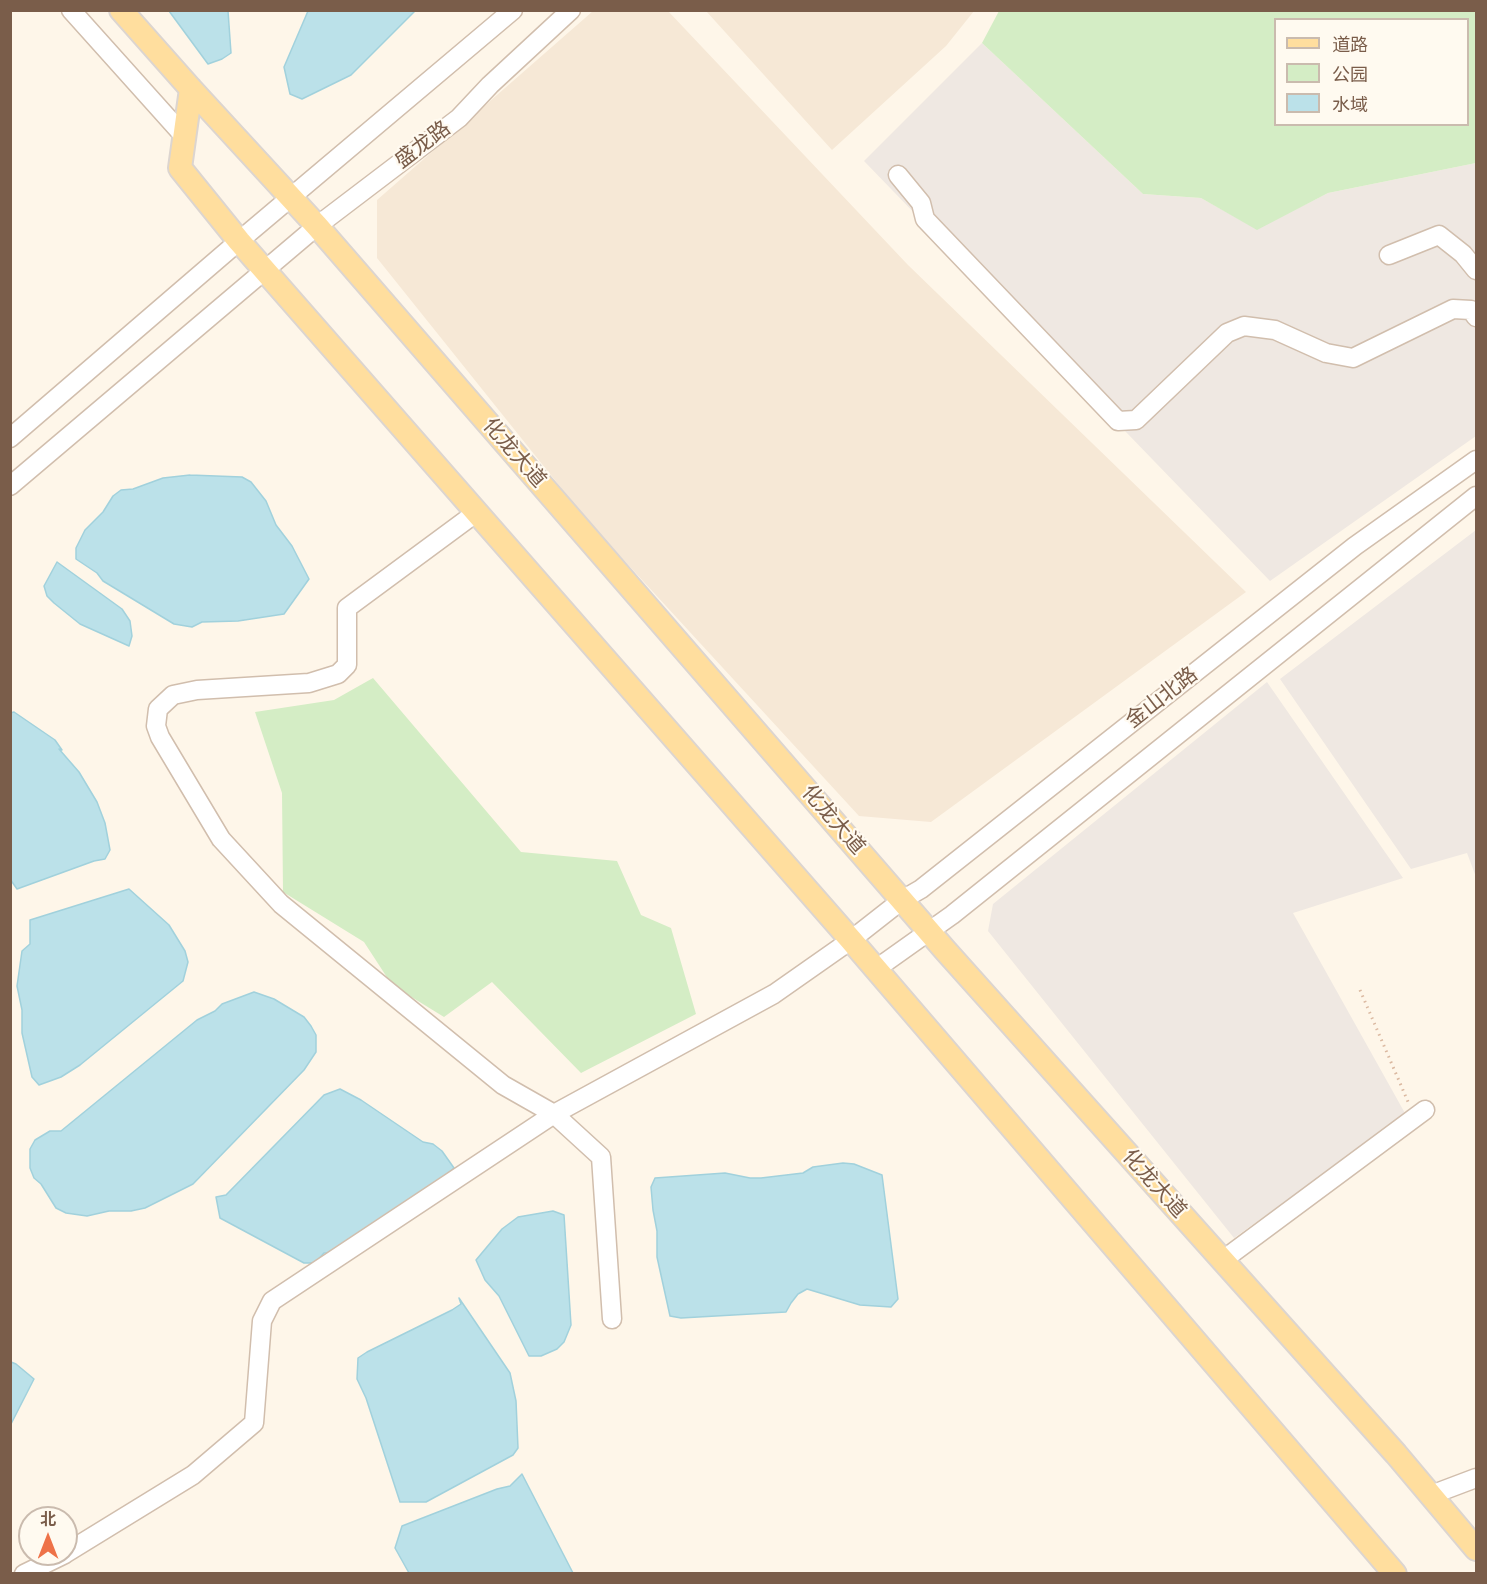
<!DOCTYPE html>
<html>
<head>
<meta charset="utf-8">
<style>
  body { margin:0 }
  #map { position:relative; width:1487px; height:1584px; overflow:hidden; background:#fef6e9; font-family:Karla,"Noto Sans SC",sans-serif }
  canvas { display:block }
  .frame { position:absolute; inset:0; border:12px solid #7a5d4a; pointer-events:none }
  .legend { position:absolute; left:1274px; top:18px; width:195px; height:108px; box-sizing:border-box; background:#fffaf0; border:2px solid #cabbae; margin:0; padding:8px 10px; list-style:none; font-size:18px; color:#7a5d4a }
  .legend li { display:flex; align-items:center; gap:12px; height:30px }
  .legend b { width:30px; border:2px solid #cabbae }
  .north { position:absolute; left:18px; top:1506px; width:60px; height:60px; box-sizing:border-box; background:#fffaf0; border:2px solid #cabbae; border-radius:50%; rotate:0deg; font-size:16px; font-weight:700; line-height:24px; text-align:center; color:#7a5d4a }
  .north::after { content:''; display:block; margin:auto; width:21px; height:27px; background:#ee7248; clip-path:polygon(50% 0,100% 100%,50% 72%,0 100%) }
</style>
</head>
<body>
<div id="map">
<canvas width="1487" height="1584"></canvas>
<div class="frame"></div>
<ul class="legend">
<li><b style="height:8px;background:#ffde9e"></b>道路</li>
<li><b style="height:16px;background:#d4edc5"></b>公园</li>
<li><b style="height:16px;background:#bbe1e9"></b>水域</li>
</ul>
<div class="north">北</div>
</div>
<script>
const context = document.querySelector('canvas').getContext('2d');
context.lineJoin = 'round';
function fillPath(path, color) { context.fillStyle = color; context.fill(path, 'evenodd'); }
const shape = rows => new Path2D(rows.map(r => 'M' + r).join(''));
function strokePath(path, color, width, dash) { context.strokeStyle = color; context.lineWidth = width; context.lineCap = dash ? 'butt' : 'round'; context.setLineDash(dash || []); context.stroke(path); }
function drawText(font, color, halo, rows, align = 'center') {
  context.font = font + ' Karla,"Noto Sans SC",sans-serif'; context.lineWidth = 4.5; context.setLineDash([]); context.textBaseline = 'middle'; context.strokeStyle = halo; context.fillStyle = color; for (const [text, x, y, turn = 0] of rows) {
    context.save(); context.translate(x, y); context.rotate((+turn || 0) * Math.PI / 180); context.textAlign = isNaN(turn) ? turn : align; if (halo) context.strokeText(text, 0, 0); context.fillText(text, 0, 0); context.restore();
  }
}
fillPath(shape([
  [593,11,668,11,908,265,1246,592,931,822,859,816,586,519,377,258,377,200],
  [706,11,974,11,946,46,832,150]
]), '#f6e8d6');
fillPath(shape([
  [982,43,1143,194,1201,198,1257,229,1328,193,1476,163,1476,436,1270,581,864,161],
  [1476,530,1476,877,1467,853,1411,869,1280,679],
  [1267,682,1403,878,1293,913,1406,1115,1234,1238,988,931,993,904]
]), '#efe8e2');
fillPath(shape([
  [999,11,1476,11,1476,163,1328,193,1257,230,1201,198,1143,194,982,43],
  [1276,20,1468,20,1468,124,1276,124],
  [373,678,521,852,617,861,641,915,671,928,696,1014,581,1073,492,982,444,1017,392,985,364,942,283,892,282,793,255,712,334,700]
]), '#d4edc5');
const water = shape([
  [169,11,228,11,231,53,222,59,208,64,169,11],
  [308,11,308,10,415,11,351,75,302,99,290,94,284,67,308,11],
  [190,475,242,477,251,482,266,501,276,525,292,546,309,579,284,614,238,621,202,622,192,627,174,624,103,581,97,573,76,559,76,548,85,530,103,512,113,496,121,490,133,489,163,478,190,475],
  [57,562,122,609,130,621,132,636,129,646,80,624,54,603,47,596,44,586,57,562],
  [14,712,55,740,62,750,59,749,79,772,97,802,105,823,110,850,105,859,94,861,17,889,10,879,10,713,14,712],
  [129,889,169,925,185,951,188,962,183,981,80,1065,61,1077,39,1085,32,1077,22,1033,22,1010,17,986,22,951,30,944,30,920,129,889],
  [254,992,274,999,304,1017,311,1026,316,1035,316,1052,304,1070,193,1184,145,1208,131,1211,109,1211,87,1216,66,1213,56,1208,41,1184,34,1178,30,1168,30,1149,35,1140,50,1131,61,1131,197,1020,215,1011,222,1004,254,992],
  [340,1089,361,1100,423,1142,433,1144,442,1151,454,1168,375,1237,334,1253,324,1253,315,1263,304,1263,220,1218,216,1197,226,1195,324,1095,340,1089],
  [843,1163,854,1164,882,1175,898,1299,891,1307,860,1305,807,1289,798,1294,791,1303,786,1312,681,1318,670,1316,657,1257,657,1231,653,1210,651,1187,655,1178,725,1173,750,1178,761,1178,803,1173,813,1167,843,1163],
  [553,1211,564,1215,571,1325,564,1342,557,1349,541,1356,529,1356,499,1296,485,1280,476,1260,502,1229,518,1217,553,1211],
  [459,1298,510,1373,516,1401,518,1448,513,1455,426,1502,400,1502,366,1398,357,1379,358,1358,367,1352,452,1310,461,1304,459,1298],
  [11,1362,16,1364,34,1379,11,1424,11,1362],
  [522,1474,573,1573,409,1573,395,1548,402,1526,497,1489,510,1486,522,1474]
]);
fillPath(water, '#bbe1e9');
strokePath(water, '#a1d1dc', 1.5);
const minor = shape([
  [71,10,184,136],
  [898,175,921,203,925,219,1118,421,1136,420,1227,333,1244,326,1275,330,1326,353,1353,358,1453,309,1471,310,1476,317],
  [1389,255,1439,235,1463,254,1476,270],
  [10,438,239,241,513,10],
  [10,486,317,226,459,118,490,85,571,10],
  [477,512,347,608,347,665,338,674,309,683,197,690,173,695,158,709,156,726,160,737,221,839,281,904,503,1085,554,1114,601,1157,612,1319],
  [876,969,952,915,1476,496],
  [1223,1260,1425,1110],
  [1431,1495,1476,1478],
  [66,1553,193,1475,254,1423,262,1321,272,1301,554,1114,774,994,851,940,902,900,921,889,1355,546,1476,460],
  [24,1574,65,1554]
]);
const major = shape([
  [121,10,191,89,317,226,945,950,1396,1454,1476,1549],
  [191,89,180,168,239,241,851,940,1395,1574]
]);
strokePath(minor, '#d1bead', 21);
strokePath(major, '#dcd5d0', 26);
strokePath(shape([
  [1360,990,1409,1104]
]), '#dbb9a1', 3, [1.5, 4.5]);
strokePath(minor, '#fff', 18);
strokePath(major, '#ffde9e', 22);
drawText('21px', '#7a5d4a', '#fffaf0', [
  ["盛龙路",423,145,-37],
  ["化龙大道",514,453,49],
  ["金山北路",1162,698,-38],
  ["化龙大道",833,820,49],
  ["化龙大道",1154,1184,48]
]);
</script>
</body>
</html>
